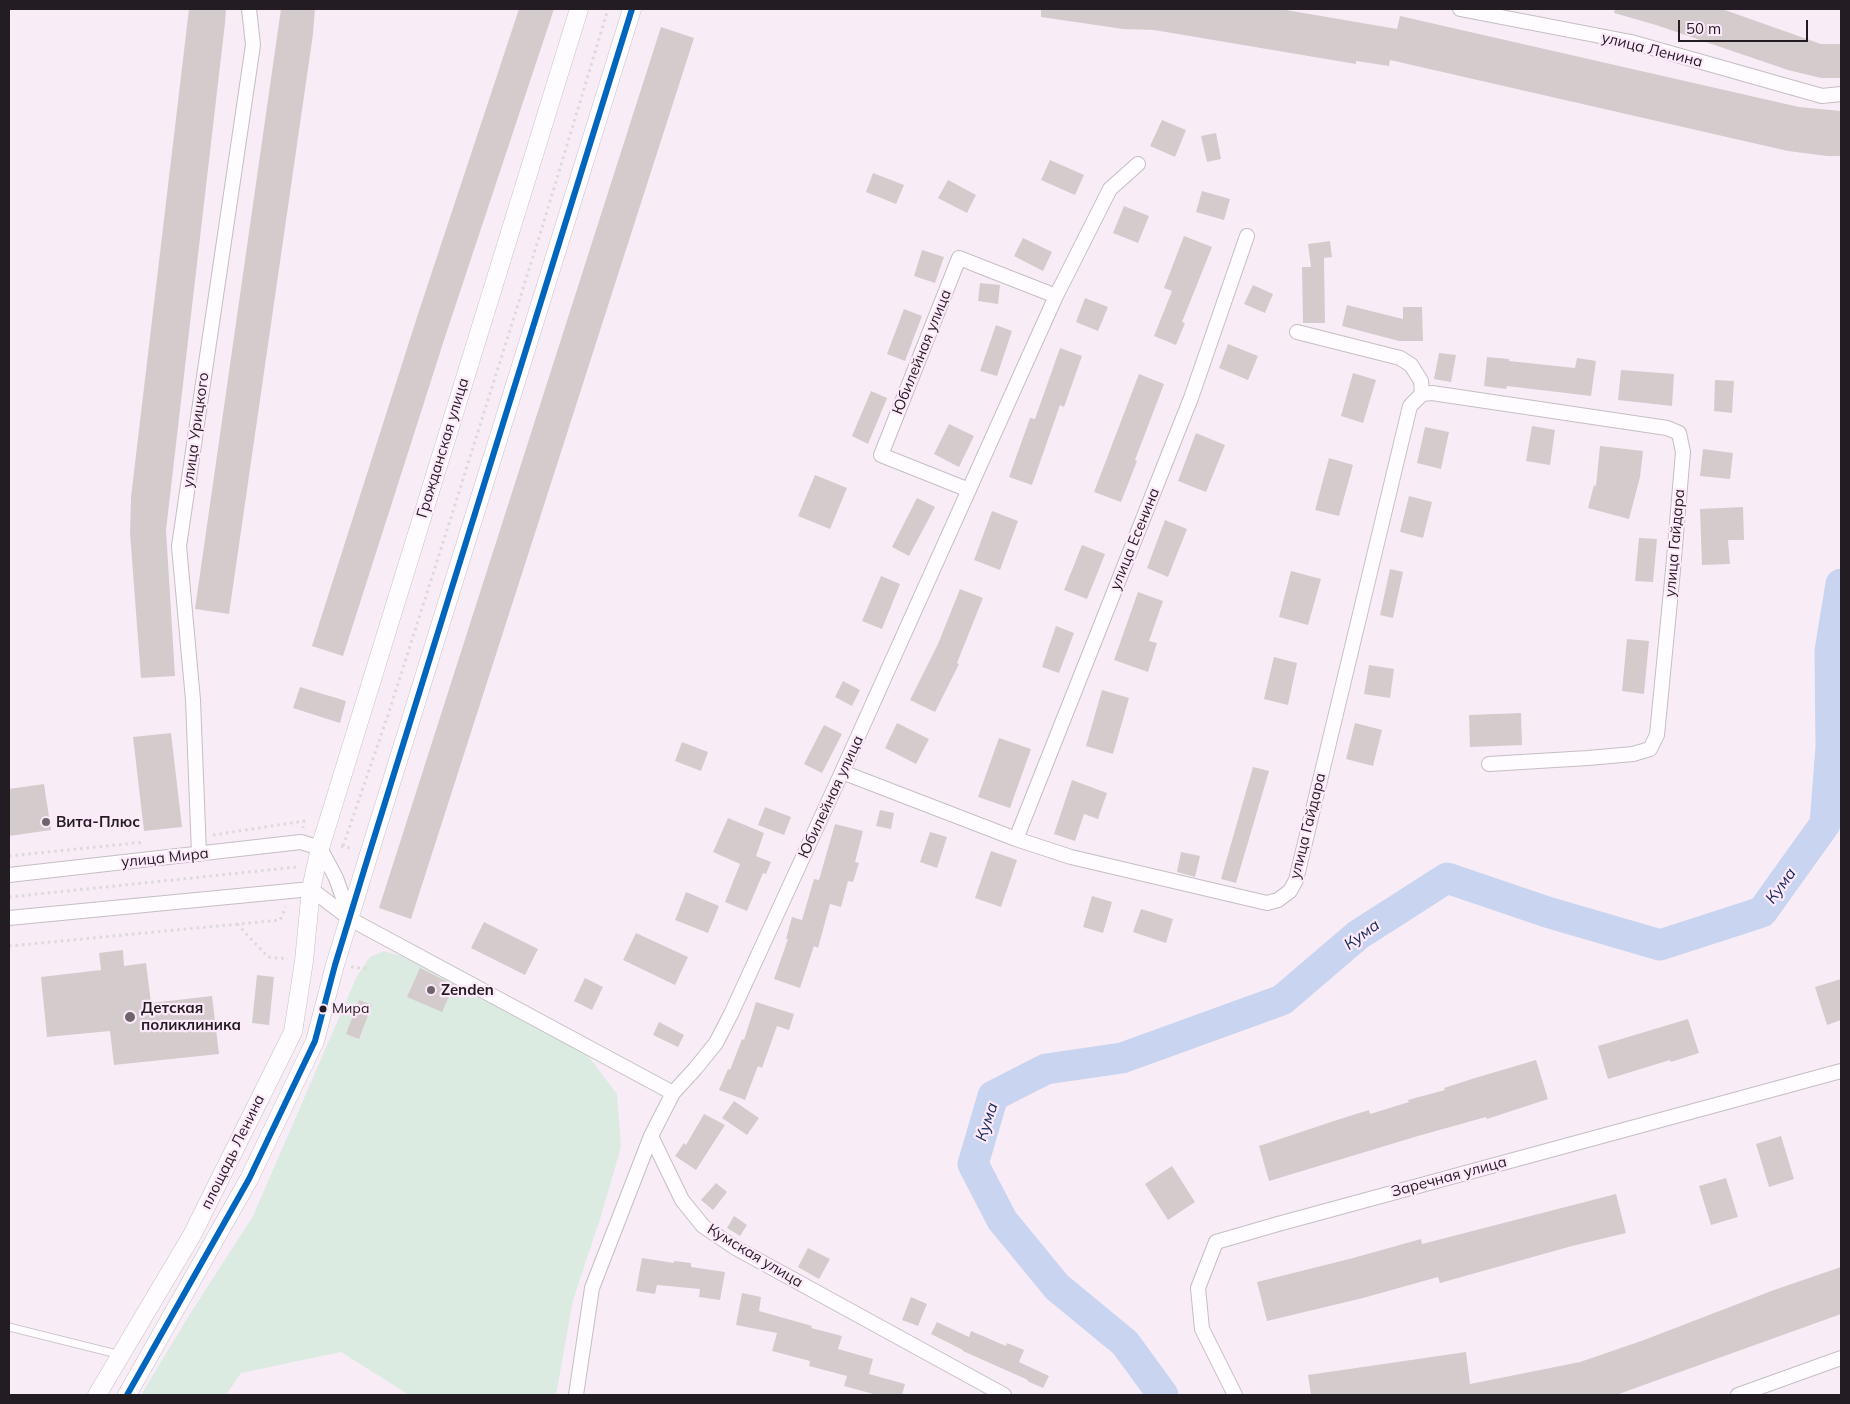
<!DOCTYPE html>
<html>
<head>
<meta charset="utf-8">
<style>
  body { margin:0 }
  #map { position:relative; width:1850px; height:1404px; overflow:hidden; background:#f8edf6; font-family:Mulish,sans-serif }
  canvas { display:block }
  .frame { position:absolute; inset:0; border:10px solid #231c22; pointer-events:none }
  .scale { position:absolute; left:1678px; top:20px; width:130px; height:22px; box-sizing:border-box; border:2px solid #231c22; border-top:0; padding-left:6px; font-size:15px; line-height:18px; white-space:nowrap; color:#231c22; -webkit-text-stroke:4px #fce9fa; paint-order:stroke }
</style>
</head>
<body>
<div id="map">
<canvas width="1850" height="1404"></canvas>
<div class="frame"></div>
<div class="scale">50 m</div>
</div>
<script>
const context = document.querySelector('canvas').getContext('2d');
context.lineJoin = 'round';
function fillPath(path, color) { context.fillStyle = color; context.fill(path, 'evenodd'); }
const shape = rows => new Path2D(rows.map(r => 'M' + r).join(''));
function strokePath(path, color, width, dash) { context.strokeStyle = color; context.lineWidth = width; context.lineCap = dash ? 'butt' : 'round'; context.setLineDash(dash || []); context.stroke(path); }
function drawText(font, color, halo, rows, align = 'center') {
  context.font = font + ' Mulish,sans-serif'; context.lineWidth = 4.5; context.setLineDash([]); context.textBaseline = 'middle'; context.strokeStyle = halo; context.fillStyle = color; for (const [text, x, y, turn = 0] of rows) {
    context.save(); context.translate(x, y); context.rotate((+turn || 0) * Math.PI / 180); context.textAlign = isNaN(turn) ? turn : align; if (halo) context.strokeText(text, 0, 0); context.fillText(text, 0, 0); context.restore();
  }
}
fillPath(shape([
  [384,951,411,959,561,1038,589,1057,617,1094,621,1147,601,1216,573,1300,556,1395,409,1395,341,1352,241,1373,226,1395,141,1395,188,1317,253,1216,357,976,370,957]
]), '#dbebe2');
strokePath(shape([
  [1163,1395,1125,1343,1057,1287,1002,1220,973,1164,993,1096,1046,1069,1122,1058,1282,1000,1358,935,1447,878,1547,912,1660,945,1762,912,1825,824,1831,747,1830,651,1841,584]
]), '#c9d4f0', 31);
fillPath(shape([
  [189,9,226,9,225,23,166,530,175,676,141,678,130,533,131,497],
  [281,9,315,9,313,34,229,614,195,609],
  [519,9,554,9,445,337,343,656,312,646,418,314],
  [1041,9,1280,9,1397,29,1400,16,1799,107,1841,111,1841,156,1827,156,1788,151,1390,60,1389,66,1356,61,1356,64,1154,30,1123,29,1041,17],
  [1615,9,1722,9,1821,44,1841,44,1841,78,1821,78,1788,70,1656,25,1614,13],
  [661,27,694,38,411,919,379,908],
  [1162,120,1186,130,1175,157,1150,146],
  [1216,133,1221,159,1207,162,1201,136],
  [1050,160,1084,175,1075,195,1041,180],
  [873,173,904,185,896,204,866,192],
  [948,180,976,195,967,213,938,198],
  [1202,191,1230,199,1224,220,1196,212],
  [1124,206,1149,216,1138,243,1113,233],
  [1184,236,1212,247,1182,322,1185,323,1176,345,1154,336,1172,291,1164,288],
  [1023,238,1052,252,1043,271,1014,256],
  [1330,241,1332,257,1324,258,1325,323,1303,323,1302,267,1311,267,1308,244],
  [922,250,944,257,935,283,914,276],
  [980,283,1000,285,998,304,978,301],
  [1253,285,1273,294,1265,313,1244,304],
  [1085,298,1108,307,1098,331,1076,322],
  [1347,305,1403,319,1403,307,1422,307,1423,341,1399,341,1342,326],
  [904,309,922,316,905,361,887,354],
  [996,325,1012,331,997,376,980,371],
  [1228,344,1258,356,1248,380,1219,368],
  [1060,348,1082,356,1064,407,1060,405,1032,485,1009,477,1030,418,1035,419],
  [1439,353,1456,355,1451,382,1434,379],
  [1487,357,1509,359,1509,361,1575,368,1577,358,1596,361,1591,396,1507,386,1506,389,1484,386],
  [1621,370,1674,374,1672,406,1618,400],
  [1353,373,1376,380,1363,423,1341,416],
  [1139,374,1164,384,1135,460,1137,461,1121,502,1094,492],
  [1715,380,1734,381,1732,413,1714,411],
  [871,391,887,398,868,444,852,436],
  [949,424,974,436,959,467,934,454],
  [1532,426,1555,430,1550,465,1526,461],
  [1425,427,1449,432,1441,469,1417,463],
  [1196,433,1225,445,1206,492,1178,481],
  [1600,446,1643,451,1640,477,1629,519,1588,508,1594,485,1596,486],
  [1703,449,1733,453,1730,479,1700,476],
  [1329,458,1353,465,1339,516,1315,510],
  [815,475,847,488,830,529,798,516],
  [1409,496,1432,502,1423,538,1400,532],
  [917,498,935,507,909,556,892,547],
  [1743,507,1744,540,1728,540,1730,564,1702,565,1700,509],
  [992,511,1018,521,1000,570,974,560],
  [1165,520,1187,529,1168,577,1147,568],
  [1639,538,1657,539,1653,582,1635,581],
  [1082,545,1105,554,1087,599,1064,590],
  [1390,569,1403,572,1393,618,1380,615],
  [1291,571,1321,579,1308,625,1279,617],
  [881,576,900,584,882,629,862,621],
  [960,589,983,598,957,663,959,664,935,712,910,700,938,644],
  [1138,592,1163,601,1149,641,1157,643,1148,672,1114,660],
  [1056,626,1074,633,1059,673,1042,667],
  [1627,639,1649,641,1644,694,1622,691],
  [1274,657,1297,663,1288,705,1264,699],
  [1369,665,1394,669,1390,698,1364,694],
  [843,681,860,690,852,706,835,697],
  [300,687,346,701,340,723,293,708],
  [1102,690,1129,698,1113,754,1086,746],
  [1521,713,1522,745,1470,747,1469,715],
  [897,723,929,739,916,764,885,748],
  [1355,723,1382,730,1373,766,1346,759],
  [824,725,842,734,822,773,804,764],
  [171,733,182,827,144,831,133,737],
  [999,738,1031,749,1010,808,978,797],
  [682,742,708,752,701,771,675,761],
  [1253,767,1269,771,1236,883,1221,879],
  [1072,780,1107,793,1098,819,1084,814,1075,841,1054,834],
  [44,784,51,830,9,836,9,789],
  [765,807,791,817,784,835,758,825],
  [880,810,894,813,891,829,876,826],
  [728,818,764,833,756,856,771,862,766,874,763,873,747,911,725,902,740,864,713,852],
  [835,824,863,831,855,862,859,863,853,882,848,881,841,907,830,904,818,948,814,946,800,988,774,979,788,939,786,939,792,917,802,920,814,879,819,880],
  [930,832,947,837,937,868,920,862],
  [991,851,1017,860,1001,907,975,898],
  [1181,852,1200,856,1195,877,1177,872],
  [686,892,719,906,708,933,675,920],
  [1092,896,1112,902,1103,933,1083,927],
  [1141,909,1173,919,1166,943,1133,932],
  [484,922,538,949,525,975,471,948],
  [636,933,688,957,675,985,623,960],
  [123,950,124,966,146,963,151,1003,212,996,219,1054,114,1065,110,1031,47,1037,41,977,101,970,99,953],
  [420,968,454,985,442,1012,407,997],
  [257,975,274,977,269,1025,252,1023],
  [585,978,603,987,592,1010,574,1001],
  [1841,979,1841,1020,1827,1025,1815,987],
  [359,1000,372,1005,359,1039,346,1034],
  [756,1002,794,1014,789,1030,777,1026,762,1068,758,1066,745,1100,719,1090,728,1069,730,1070,742,1039,744,1040],
  [1688,1019,1699,1053,1671,1062,1670,1060,1608,1079,1598,1046],
  [659,1022,684,1035,678,1047,653,1035],
  [1536,1060,1548,1099,1487,1119,1486,1117,1418,1136,1269,1181,1259,1146,1337,1120,1369,1110,1370,1114,1409,1102,1408,1100,1445,1090,1444,1088,1475,1078],
  [734,1101,759,1118,747,1135,722,1118],
  [704,1114,725,1125,696,1170,675,1156,684,1143,686,1145],
  [1781,1136,1794,1179,1769,1187,1756,1144],
  [1172,1166,1195,1202,1168,1220,1145,1184],
  [1726,1178,1738,1217,1711,1225,1699,1186],
  [716,1183,727,1192,713,1210,701,1200],
  [1616,1194,1626,1233,1572,1246,1440,1283,1438,1277,1363,1298,1267,1321,1257,1282,1353,1258,1421,1239,1422,1244],
  [734,1216,747,1225,740,1236,727,1228],
  [808,1248,830,1259,819,1279,798,1267],
  [642,1258,674,1263,674,1261,691,1263,691,1267,725,1272,720,1300,699,1297,700,1289,657,1285,655,1294,636,1291],
  [1841,1267,1841,1314,1616,1395,1311,1395,1308,1375,1466,1352,1470,1384,1580,1362,1644,1340,1774,1290],
  [742,1293,761,1297,759,1311,812,1326,811,1328,842,1336,838,1349,873,1359,869,1374,905,1384,902,1395,877,1395,844,1386,847,1376,809,1366,810,1361,772,1351,777,1333,736,1325],
  [911,1297,927,1304,918,1326,902,1320],
  [937,1322,969,1337,971,1331,1006,1346,1007,1343,1024,1350,1019,1362,1049,1376,1043,1388,1027,1381,1028,1380,963,1351,963,1350,931,1334]
]), '#d4cbcd');
const service = shape([
  [9,1327,121,1355]
]);
const minor = shape([
  [1460,9,1631,42,1822,96,1841,94],
  [1297,332,1400,358,1411,365,1421,381,1422,394],
  [969,490,881,455,959,258,1056,296],
  [842,772,1016,839,1071,857,1267,903,1278,900,1290,891,1296,880,1410,406,1422,394,1432,393,1667,428,1679,433,1683,452,1673,570,1657,735,1650,749,1633,754,1588,758,1489,764],
  [1016,839,1191,398,1247,236],
  [199,854,193,700,179,546,253,45,249,9],
  [9,875,301,842,320,848,336,878,350,918],
  [9,918,311,889,350,919,673,1093],
  [651,1136,673,1093,695,1069,716,1043,731,1014,842,772,1056,296,1110,189,1138,164],
  [576,1395,592,1288,651,1136,682,1200,703,1226,734,1247,1004,1395],
  [1235,1395,1202,1329,1198,1288,1216,1242,1278,1224,1841,1071],
  [1738,1395,1841,1358]
]);
const tertiary = shape([
  [97,1395,192,1235,293,1032,304,961,311,889,320,848,579,9],
  [127,1395,249,1179,315,1041,335,965,369,854,632,9]
]);
strokePath(service, '#c5bec4', 9);
strokePath(minor, '#c5bec4', 16);
strokePath(tertiary, '#c5bec4', 19);
strokePath(shape([
  [213,835,304,821,303,828],
  [341,846,354,849],
  [343,846,388,715,454,508,542,228,608,9],
  [9,856,145,842],
  [9,897,297,867],
  [237,924,268,957,288,959],
  [9,946,280,920,286,907],
  [351,967,370,969]
]), '#dcd9dc', 3, [2.5, 4]);
strokePath(service, '#fefcfe', 7);
strokePath(minor, '#fefcfe', 14);
strokePath(tertiary, '#fefcfe', 18);
strokePath(shape([
  [127,1395,249,1179,315,1041,335,965,369,854,632,9]
]), '#0065bd', 6);
for (const [x, y, r, color] of [
  [46,822,5,"#6e656c"],
  [431,990,5,"#6e656c"],
  [323,1009,4.5,"#231c22"],
  [130,1017,6,"#6e656c"]
]) { const dot = new Path2D(); dot.arc(x, y, r, 0, 2 * Math.PI); context.fillStyle = color; context.fill(dot); strokePath(dot, '#fce9fa', 2); }
drawText('14px', '#231c22', '#fce9fa', [
  ["Мира",332,1009]
], 'left');
drawText('15px', '#231c22', '#fce9fa', [
  ["улица Ленина",1652,50,14],
  ["Юбилейная улица",922,352,-68],
  ["улица Урицкого",196,430,-82],
  ["Гражданская улица",443,448,-73],
  ["улица Есенина",1135,539,-68],
  ["улица Гайдара",1675,543,-85],
  ["Юбилейная улица",831,797,-65],
  ["улица Гайдара",1308,826,-76],
  ["улица Мира",165,858,-6],
  ["площадь Ленина",233,1152,-64],
  ["Заречная улица",1449,1177,-15],
  ["Кумская улица",755,1256,31]
]);
drawText('bold 15px', '#231c22', '#fce9fa', [
  ["Вита-Плюс",56,822],
  ["Zenden",441,990],
  ["Детская",141,1008],
  ["поликлиника",141,1025]
], 'left');
drawText('italic 16px', '#122855', '#fce9fa', [
  ["Кума",1781,886,-54],
  ["Кума",1362,935,-36],
  ["Кума",987,1122,-72]
]);
</script>
</body>
</html>
